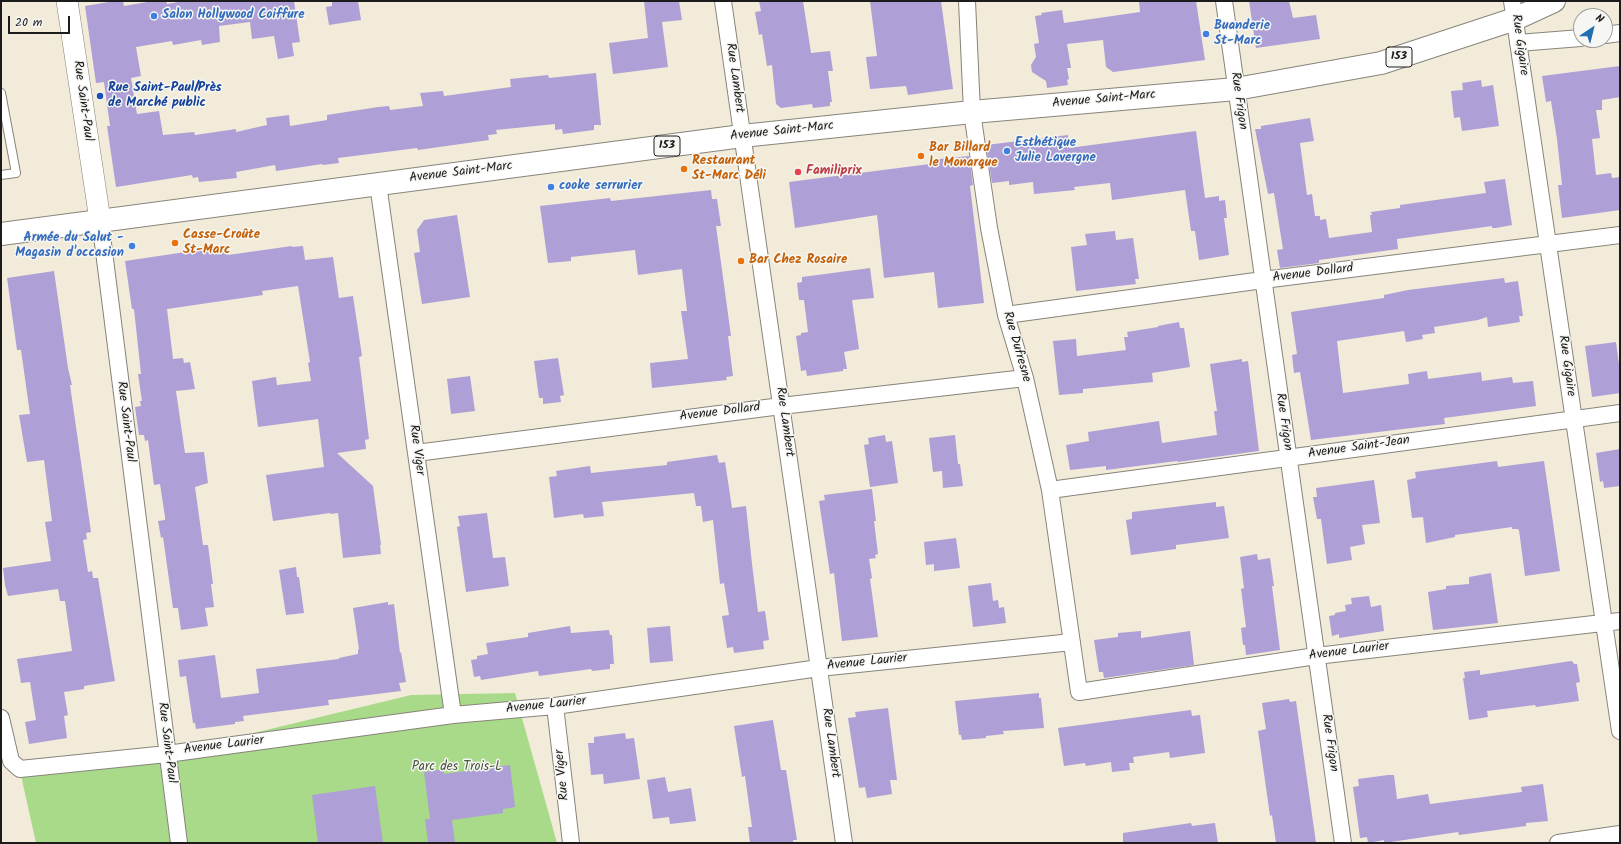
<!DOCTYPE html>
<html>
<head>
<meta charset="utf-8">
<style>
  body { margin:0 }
  #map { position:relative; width:1621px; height:844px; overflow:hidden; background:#f2ebd9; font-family:Kalam,sans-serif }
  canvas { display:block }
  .frame { position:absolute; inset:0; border:2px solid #1c1c1c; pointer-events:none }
  .north { position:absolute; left:1573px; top:8px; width:40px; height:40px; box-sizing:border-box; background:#f6f6f2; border:1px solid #9f9f9c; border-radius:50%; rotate:35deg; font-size:11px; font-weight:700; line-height:16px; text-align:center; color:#1c1c1c }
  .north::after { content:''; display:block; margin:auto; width:14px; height:18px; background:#1f6fb2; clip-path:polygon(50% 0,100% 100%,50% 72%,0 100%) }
  .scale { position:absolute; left:8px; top:16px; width:62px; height:18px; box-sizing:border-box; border:2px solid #1c1c1c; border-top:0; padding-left:5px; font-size:12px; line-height:14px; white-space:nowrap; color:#1c1c1c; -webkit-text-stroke:3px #f6f6f2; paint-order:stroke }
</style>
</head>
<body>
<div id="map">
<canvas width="1621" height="844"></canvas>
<div class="frame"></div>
<div class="north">N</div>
<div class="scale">20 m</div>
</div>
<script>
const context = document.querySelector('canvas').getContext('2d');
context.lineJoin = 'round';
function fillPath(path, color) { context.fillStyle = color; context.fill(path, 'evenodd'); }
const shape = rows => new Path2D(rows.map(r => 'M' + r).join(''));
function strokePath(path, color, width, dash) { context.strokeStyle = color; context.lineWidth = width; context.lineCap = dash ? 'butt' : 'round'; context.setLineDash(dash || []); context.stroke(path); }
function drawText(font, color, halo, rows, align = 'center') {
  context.font = font + ' Kalam,sans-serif'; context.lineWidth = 3; context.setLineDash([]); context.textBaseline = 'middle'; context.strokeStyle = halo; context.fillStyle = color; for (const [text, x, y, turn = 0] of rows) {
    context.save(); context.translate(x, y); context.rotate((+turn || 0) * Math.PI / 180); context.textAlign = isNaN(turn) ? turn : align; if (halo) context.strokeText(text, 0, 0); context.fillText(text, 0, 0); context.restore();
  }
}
fillPath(shape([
  [515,693,557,843,36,843,20,771,167,754,411,695]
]), '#a8da8a');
fillPath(shape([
  [115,1,123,1,124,6,153,1,166,1,167,4,184,1,294,1,300,42,292,43,294,56,278,59,274,36,252,39,250,22,219,26,220,42,202,45,201,40,173,45,172,41,136,47,141,76,131,78,137,114,159,111,163,135,194,132,195,135,236,129,236,132,267,125,266,118,289,115,290,126,327,120,327,115,378,107,389,106,390,110,423,106,420,93,443,91,444,96,511,87,510,79,548,75,549,78,596,73,601,125,594,125,594,130,563,134,562,129,555,130,555,124,496,130,497,134,488,135,489,140,418,150,417,148,338,158,339,163,323,165,322,164,276,171,275,165,236,172,237,178,199,182,198,177,193,178,192,175,116,187,107,126,110,126,104,82,96,83,85,6],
  [332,1,358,1,361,20,329,25,326,7,332,6],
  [644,1,679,1,682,20,662,22,668,67,613,74,609,43,648,38],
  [759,1,803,1,811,53,830,51,833,71,828,71,832,102,830,102,830,106,813,108,812,104,781,108,776,104,772,65,767,66,762,34,759,35,755,12,761,11],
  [870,1,941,1,953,89,908,95,906,86,870,89,866,57,877,56],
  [1139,1,1196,1,1205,60,1113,72,1106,67,1103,40,1067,44,1071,68,1067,68,1069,79,1067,80,1068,85,1047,88,1046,81,1032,72,1031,65,1036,57,1034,44,1039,43,1035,16,1042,15,1041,13,1062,10,1064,23,1140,12],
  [1249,1,1289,1,1293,18,1316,15,1320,39,1256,48],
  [1620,66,1620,97,1602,100,1602,110,1596,110,1600,138,1592,139,1596,175,1611,173,1612,178,1620,177,1620,210,1562,218,1558,185,1562,185,1557,139,1551,101,1546,102,1542,76],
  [1481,80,1482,87,1493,85,1499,126,1462,131,1460,117,1454,118,1451,91,1463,90,1462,83],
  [1310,118,1314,141,1300,143,1307,195,1312,194,1315,216,1320,216,1320,220,1326,219,1329,238,1372,232,1370,215,1372,215,1371,212,1400,208,1400,205,1486,193,1484,182,1505,179,1512,225,1496,228,1492,228,1492,226,1397,239,1398,249,1319,260,1319,263,1280,268,1277,250,1283,249,1274,193,1268,194,1255,129,1261,129,1261,126],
  [1196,131,1205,198,1219,196,1219,201,1225,200,1227,218,1224,218,1229,255,1199,260,1195,231,1191,231,1185,190,1112,200,1110,183,1074,187,1075,190,1034,194,1033,182,1009,185,1009,181,992,183,986,145,1068,135,1069,148],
  [969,156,973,185,970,186,984,303,938,308,934,272,884,278,877,215,795,228,789,182,930,164,930,160],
  [711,190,712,199,717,199,721,226,716,226,731,336,728,336,733,376,726,377,727,380,652,388,650,363,688,359,681,311,687,311,682,269,638,275,635,250,571,257,571,261,548,263,540,206,610,198,611,201],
  [457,215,470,297,422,304,414,253,420,252,417,230,424,220],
  [1115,231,1116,240,1133,238,1139,279,1135,279,1136,284,1076,291,1071,247,1087,245,1085,234],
  [226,246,228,255,292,246,292,247,303,246,305,260,333,257,339,298,353,296,362,356,359,357,369,439,365,440,366,449,337,453,373,486,381,545,380,545,381,554,343,558,338,513,331,514,330,513,273,521,266,475,324,467,318,419,258,427,252,381,276,377,277,385,311,381,308,363,310,362,298,286,262,291,263,295,167,309,173,359,183,358,184,363,190,362,195,389,176,391,185,453,204,452,208,483,195,487,203,545,208,545,213,584,211,584,214,607,205,608,208,626,181,630,178,608,173,608,163,537,161,538,158,521,165,520,165,517,160,484,154,485,148,440,145,441,144,435,139,435,135,407,141,406,140,401,142,401,138,374,141,374,134,309,132,309,125,261],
  [870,268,874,298,852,300,859,349,844,352,847,369,843,369,843,371,807,376,806,370,801,371,796,336,801,335,801,333,808,332,804,300,799,300,797,283,802,282,802,277],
  [54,271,68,368,72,385,70,385,91,532,86,533,87,539,83,540,88,572,92,571,93,578,98,578,115,681,84,686,84,689,64,692,68,715,64,716,67,738,29,744,25,722,36,720,30,682,21,683,17,659,72,651,65,601,60,601,58,589,8,596,5,585,3,568,51,561,45,522,52,521,44,460,27,462,19,415,30,414,21,350,17,350,7,278],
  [1504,278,1505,283,1518,281,1523,316,1519,316,1520,322,1488,327,1487,317,1478,320,1434,327,1435,333,1422,335,1423,339,1406,342,1404,331,1337,341,1343,393,1409,384,1408,374,1427,371,1428,379,1481,372,1482,381,1512,377,1513,383,1533,381,1536,406,1444,418,1445,424,1311,440,1300,372,1294,373,1292,355,1297,354,1291,312,1384,298,1384,295,1408,290],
  [1179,322,1180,328,1184,328,1190,367,1152,373,1153,382,1083,389,1083,393,1059,395,1053,341,1076,339,1077,356,1126,350,1124,337,1128,337,1127,332,1158,327,1158,326],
  [1616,342,1620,372,1620,393,1592,397,1585,346],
  [558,358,564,395,560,396,561,402,543,404,543,398,539,398,534,361],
  [1242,359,1242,362,1248,361,1259,451,1178,462,1177,461,1106,470,1106,466,1070,470,1066,445,1089,441,1088,432,1159,421,1162,443,1217,435,1214,411,1217,411,1210,364],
  [470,376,475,411,451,414,447,379],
  [885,435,886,442,892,441,898,483,870,487,864,445,869,444,868,438],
  [955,435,958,464,960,464,963,486,943,488,942,471,933,472,929,438],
  [1620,449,1620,486,1604,488,1603,481,1600,482,1596,453],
  [717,455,719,463,725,462,732,508,746,506,752,564,758,612,765,611,769,640,763,641,764,649,734,653,733,647,727,648,722,616,729,615,724,583,720,584,713,520,703,522,701,506,696,506,694,493,602,502,604,516,584,518,583,514,554,518,549,477,557,476,556,471,590,466,591,473,667,465,667,462],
  [1497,461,1498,467,1544,461,1560,571,1525,576,1519,530,1517,529,1512,529,1512,527,1455,535,1455,537,1426,543,1423,517,1412,518,1407,480,1416,478,1415,472],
  [1374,480,1380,523,1362,525,1365,544,1350,547,1352,560,1327,564,1321,519,1317,519,1313,497,1317,497,1316,488],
  [872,489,876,521,874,521,878,554,875,555,876,558,869,559,872,578,870,579,878,637,842,641,834,573,830,574,819,501,825,500,824,495],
  [1216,502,1216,507,1224,506,1229,538,1176,545,1176,549,1131,555,1126,520,1132,519,1132,512],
  [487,513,493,558,505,557,509,586,466,592,457,527,460,526,458,516],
  [956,538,960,568,934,571,934,564,926,565,924,542],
  [1257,554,1258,560,1270,558,1274,586,1272,586,1280,650,1246,655,1245,645,1243,645,1241,628,1246,627,1241,589,1244,588,1240,557],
  [296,567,297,577,299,577,304,613,286,615,279,570],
  [1491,573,1498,623,1433,630,1428,592,1446,589,1446,586,1469,584,1469,577],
  [991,583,993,601,998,600,999,608,1004,607,1006,623,973,627,968,586],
  [1369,596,1371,607,1381,605,1384,631,1339,638,1339,634,1332,636,1329,616,1335,615,1335,613,1346,611,1345,605,1352,604,1351,598],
  [388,602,388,605,394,604,400,653,401,652,406,682,399,683,401,691,328,700,329,705,243,716,244,721,235,722,235,724,196,729,195,723,193,723,186,676,180,677,178,660,215,655,221,698,259,693,256,669,339,659,339,658,358,654,358,650,359,649,353,608],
  [570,626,571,633,609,630,610,635,612,635,614,664,610,664,610,669,592,671,591,669,539,676,538,671,481,680,480,676,474,677,471,660,477,659,477,656,488,654,486,643,528,637,528,633],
  [670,626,673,661,650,663,647,628],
  [1141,631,1141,638,1190,631,1194,665,1104,678,1103,672,1099,672,1094,640,1118,637,1118,633],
  [1571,661,1573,662,1574,664,1577,664,1580,682,1576,683,1579,701,1536,707,1535,705,1487,711,1488,717,1469,720,1463,678,1465,678,1464,672,1480,670,1480,675],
  [1039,693,1039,698,1041,698,1044,728,1003,731,1004,734,986,736,986,738,962,740,961,735,959,735,955,701],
  [1289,699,1290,702,1296,701,1316,843,1276,843,1272,815,1270,816,1258,731,1266,729,1262,703],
  [888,708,897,780,890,780,892,794,867,798,865,787,859,788,848,718,856,717,855,712],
  [1191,710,1192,716,1200,715,1205,753,1170,758,1169,752,1133,757,1134,763,1129,763,1130,770,1112,772,1111,762,1086,766,1085,763,1064,766,1058,728],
  [773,720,781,770,786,770,797,840,793,840,793,843,750,843,748,827,752,827,745,776,742,777,734,726],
  [625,733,626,739,634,738,640,779,604,784,603,774,591,775,588,743,594,743,594,737],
  [510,765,515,807,503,809,503,813,452,820,455,843,428,843,425,819,430,819,424,772,444,769,444,774],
  [1388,775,1394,775,1397,799,1428,794,1430,804,1522,792,1521,787,1543,784,1548,821,1526,823,1526,826,1459,835,1458,832,1384,843,1384,840,1368,843,1367,837,1360,838,1353,787,1359,786,1358,779],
  [665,777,668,792,691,788,696,821,670,824,669,817,653,819,647,780],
  [375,786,383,843,318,843,312,795],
  [1191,823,1192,826,1215,823,1218,843,1123,843,1123,833]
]), '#ae9fd6');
const service = shape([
  [1,93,16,173,1,175]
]);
const minor = shape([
  [723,1,844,843],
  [967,1,972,112,989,228,1006,315,1025,378,1050,490,1079,692,1316,656,1620,621],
  [1224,1,1343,843],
  [1512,1,1620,731],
  [1605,35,1620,33],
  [1518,43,1581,38],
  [378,184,453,715],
  [100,220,179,843],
  [1006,315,1263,280,1620,235],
  [416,453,781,406,1025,378],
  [1050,490,1620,413],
  [555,706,571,843],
  [1,718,11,761,20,769,167,754,453,715,555,706,819,668,1072,642],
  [1558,843,1620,834]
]);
const tertiary = shape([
  [67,1,100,220]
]);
const primary = shape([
  [1,234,742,136,972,112,1236,89,1381,63,1515,19,1554,1]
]);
strokePath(service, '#87847a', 10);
strokePath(minor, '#87847a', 18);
strokePath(tertiary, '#87847a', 22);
strokePath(primary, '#87847a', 24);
strokePath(service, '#fff', 8);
strokePath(minor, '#fff', 16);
strokePath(tertiary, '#fff', 21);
strokePath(primary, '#fff', 22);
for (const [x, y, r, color] of [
  [154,16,4,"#3f7fe0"],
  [1206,34,4,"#3f7fe0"],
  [100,96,4,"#1a4fb4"],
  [1007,151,4,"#3f7fe0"],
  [921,156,4,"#e8710a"],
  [684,169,4,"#e8710a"],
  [798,172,4,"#e0444e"],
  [551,187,4,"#3f7fe0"],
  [175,243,4,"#e8710a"],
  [132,246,4,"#3f7fe0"],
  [741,261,4,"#e8710a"]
]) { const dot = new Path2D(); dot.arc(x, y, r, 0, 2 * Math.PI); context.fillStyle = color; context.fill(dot); strokePath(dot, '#f6f6f2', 1.5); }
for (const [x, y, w] of [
  [1399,57,26],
  [667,146,26]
]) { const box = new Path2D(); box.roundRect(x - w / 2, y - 10, w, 20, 3); context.fillStyle = '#f6f6f2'; context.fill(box); strokePath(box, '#1c1c1c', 1); }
drawText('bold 12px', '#1c1c1c', null, [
  ["153",1399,57],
  ["153",667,146]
]);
drawText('bold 13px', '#366cbe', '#f6f6f2', [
  ["Salon Hollywood Coiffure",162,16],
  ["Buanderie",1214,27],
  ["St-Marc",1214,42],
  ["Esthétique",1015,144],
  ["Julie Lavergne",1015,159],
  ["cooke serrurier",559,187],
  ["Armée du Salut -",124,239,"right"],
  ["Magasin d'occasion",124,254,"right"]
], 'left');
drawText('13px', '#1c1c1c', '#f6f6f2', [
  ["Rue Gigaire",1519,45,82],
  ["Rue Lambert",734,78,82],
  ["Avenue Saint-Marc",1104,100,-5],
  ["Rue Saint-Paul",82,101,82],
  ["Rue Frigon",1238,101,82],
  ["Avenue Saint-Marc",782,132,-6],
  ["Avenue Saint-Marc",461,173,-7],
  ["Avenue Dollard",1313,274,-7],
  ["Rue Dufresne",1016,347,74],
  ["Rue Gigaire",1566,366,82],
  ["Avenue Dollard",720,413,-7],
  ["Rue Saint-Paul",125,422,83],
  ["Rue Lambert",784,422,82],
  ["Rue Frigon",1283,422,82],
  ["Avenue Saint-Jean",1359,448,-8],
  ["Rue Viger",416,450,82],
  ["Avenue Laurier",1349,652,-7],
  ["Avenue Laurier",867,663,-6],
  ["Avenue Laurier",546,706,-6],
  ["Rue Saint-Paul",166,743,83],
  ["Rue Lambert",830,743,82],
  ["Rue Frigon",1329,743,82],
  ["Avenue Laurier",224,746,-7],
  ["Rue Viger",563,775,-96]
]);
drawText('bold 13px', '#164399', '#f6f6f2', [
  ["Rue Saint-Paul/Près",108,89],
  ["de Marché public",108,104]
], 'left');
drawText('bold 13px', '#c56008', '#f6f6f2', [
  ["Bar Billard",929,149],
  ["le Monarque",929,164],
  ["Restaurant",692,162],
  ["St-Marc Déli",692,177],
  ["Casse-Croûte",183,236],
  ["St-Marc",183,251],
  ["Bar Chez Rosaire",749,261]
], 'left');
drawText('bold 13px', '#be3a42', '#f6f6f2', [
  ["Familiprix",806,172]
], 'left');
drawText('13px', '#46553d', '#f6f6f2', [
  ["Parc des Trois-L",457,768]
]);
</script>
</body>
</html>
